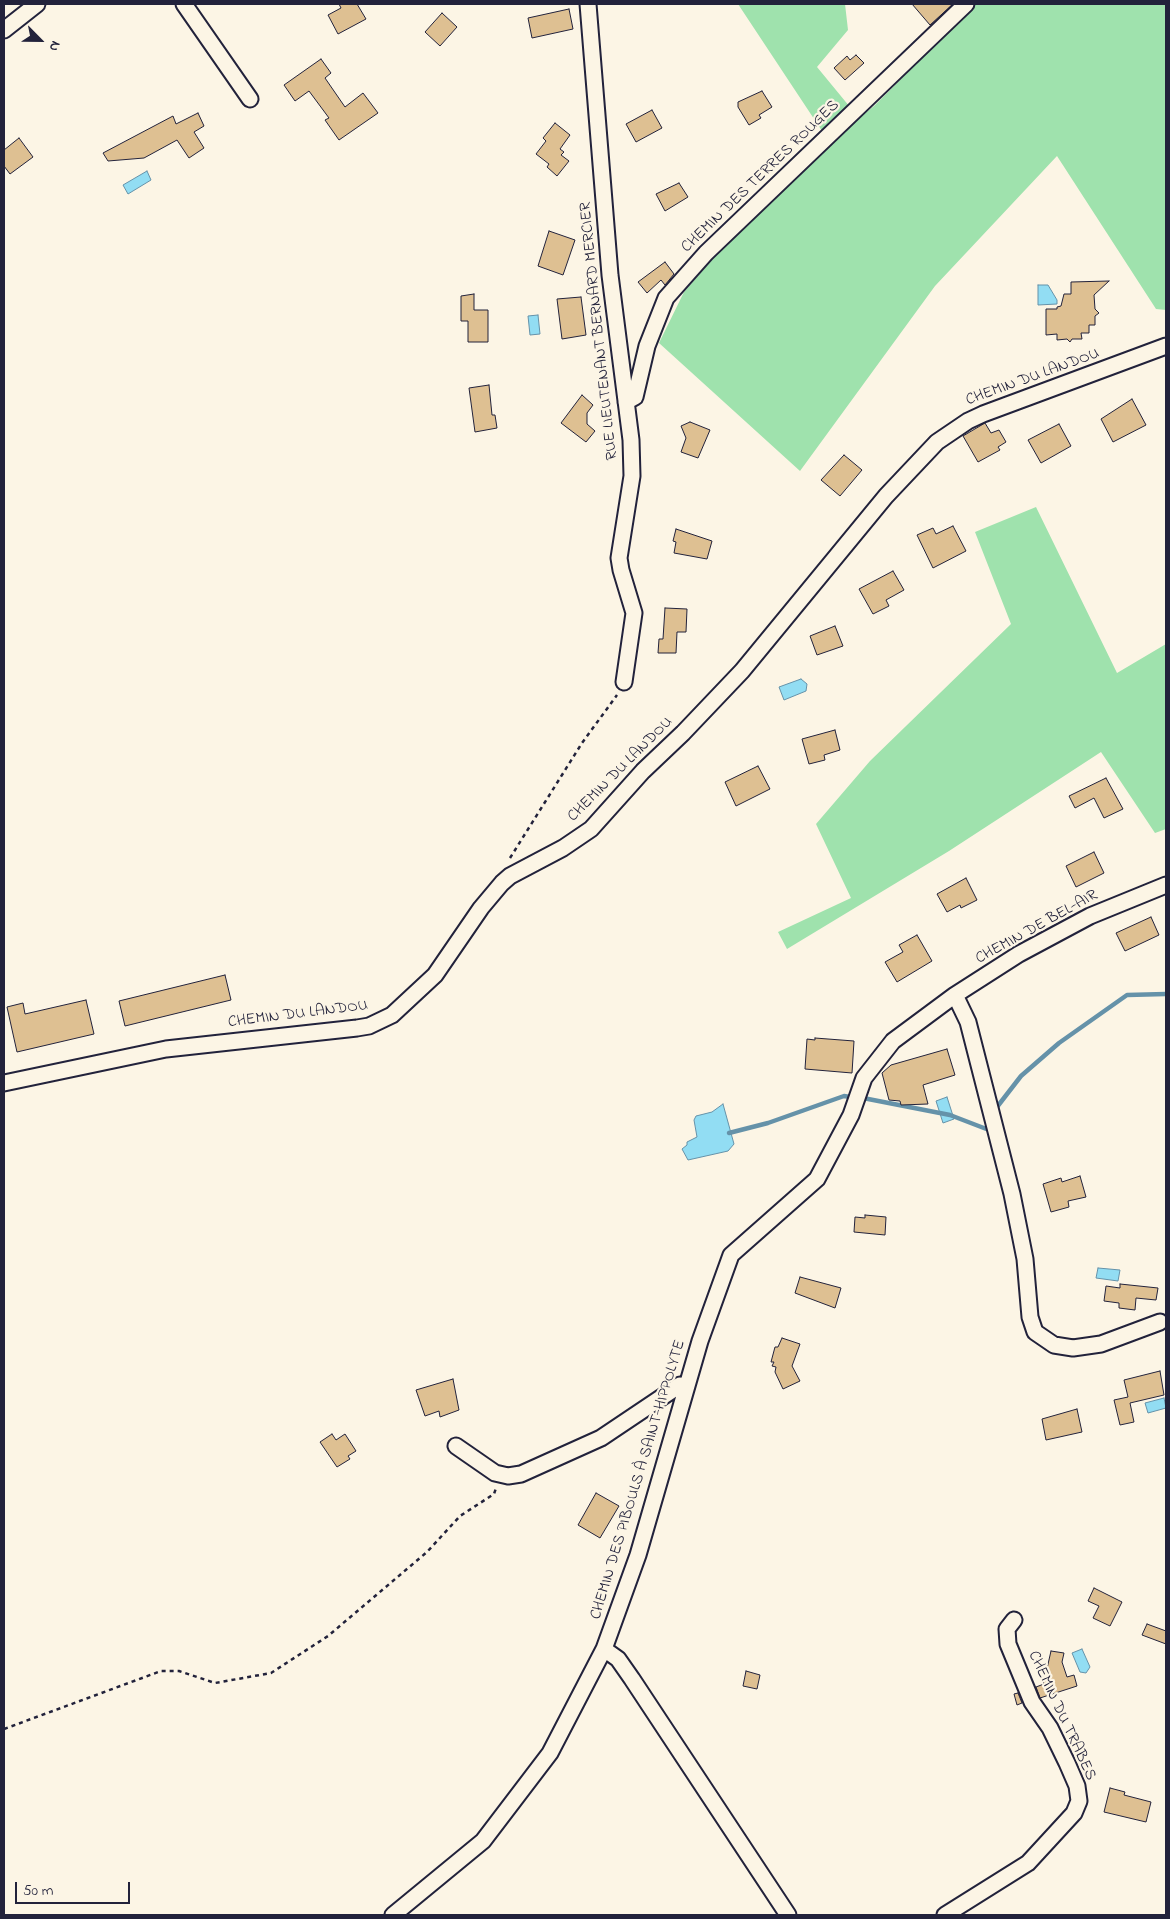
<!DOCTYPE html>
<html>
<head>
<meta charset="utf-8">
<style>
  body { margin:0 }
  #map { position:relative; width:1170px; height:1919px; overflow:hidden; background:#fcf5e5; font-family:"Indie Flower",sans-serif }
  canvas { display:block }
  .frame { position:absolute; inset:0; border:5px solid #22223b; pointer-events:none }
  .north { position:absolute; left:15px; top:15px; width:50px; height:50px; -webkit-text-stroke:4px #fcf5e5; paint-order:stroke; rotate:113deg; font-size:14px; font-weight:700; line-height:20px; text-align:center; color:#22223b }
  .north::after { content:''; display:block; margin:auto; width:18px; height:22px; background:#22223b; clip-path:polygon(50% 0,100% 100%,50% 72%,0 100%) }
  .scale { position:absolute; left:15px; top:1882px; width:115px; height:22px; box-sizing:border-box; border:2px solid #22223b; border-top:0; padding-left:6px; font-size:15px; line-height:18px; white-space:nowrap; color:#22223b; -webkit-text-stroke:4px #fcf5e5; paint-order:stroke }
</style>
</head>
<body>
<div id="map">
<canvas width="1170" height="1919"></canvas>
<div class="frame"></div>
<div class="north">N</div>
<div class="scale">50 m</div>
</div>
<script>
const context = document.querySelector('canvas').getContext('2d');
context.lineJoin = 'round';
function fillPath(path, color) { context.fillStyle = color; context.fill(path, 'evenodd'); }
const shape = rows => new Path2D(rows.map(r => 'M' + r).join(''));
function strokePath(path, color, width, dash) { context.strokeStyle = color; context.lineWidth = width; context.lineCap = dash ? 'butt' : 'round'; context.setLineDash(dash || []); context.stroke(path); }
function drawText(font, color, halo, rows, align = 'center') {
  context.font = font + ' "Indie Flower",sans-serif'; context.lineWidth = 4.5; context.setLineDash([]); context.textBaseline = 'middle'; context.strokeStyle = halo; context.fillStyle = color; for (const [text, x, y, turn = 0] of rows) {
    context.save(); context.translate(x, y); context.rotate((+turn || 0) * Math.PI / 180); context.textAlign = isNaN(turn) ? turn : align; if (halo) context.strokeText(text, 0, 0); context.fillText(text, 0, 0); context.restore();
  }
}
fillPath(shape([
  [738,4,845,4,848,30,817,67,859,118,874,106,976,4,1166,4,1166,310,1156,309,1057,156,935,286,800,471,659,343,684,292,822,131],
  [1036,507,1117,673,1166,644,1166,829,1155,833,1101,752,949,851,787,949,778,932,851,898,816,824,870,761,1011,624,975,532]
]), '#9fe2ad');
const water = shape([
  [147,171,151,180,128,194,123,185,147,171],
  [1038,285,1048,285,1057,300,1057,304,1038,305,1038,285],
  [538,315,540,334,530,335,528,316,538,315],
  [801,679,807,684,806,691,784,700,779,687,801,679],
  [947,1097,954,1119,943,1123,936,1101,947,1097],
  [723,1104,734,1144,728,1151,688,1160,682,1149,687,1145,687,1142,697,1137,694,1120,696,1116,712,1112,723,1104],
  [1098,1268,1120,1270,1118,1281,1096,1278,1098,1268],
  [1164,1398,1166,1408,1148,1413,1145,1403,1164,1398],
  [1082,1649,1090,1667,1086,1673,1080,1672,1072,1653,1082,1649]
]);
fillPath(water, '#92ddf3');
strokePath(water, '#6592a9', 1);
strokePath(shape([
  [863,1098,950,1115,989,1130],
  [997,1107,1021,1076,1059,1043,1127,995,1166,994],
  [729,1133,768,1123,844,1096,850,1097]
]), '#6592a9', 4.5);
const building = shape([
  [339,4,357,4,366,19,338,34,328,15,341,8,339,4],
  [912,4,953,4,930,25,912,4],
  [569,9,573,29,532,38,528,18,569,9],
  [442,13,457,27,440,46,425,32,442,13],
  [856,55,864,63,845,80,834,68,847,56,850,60,856,55],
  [321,59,331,73,325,78,345,107,363,93,378,113,339,140,325,120,329,118,309,91,295,101,284,85,321,59],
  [762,91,772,107,759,115,761,118,749,125,738,107,738,102,762,91],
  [652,110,662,128,636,142,626,124,652,110],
  [198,113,204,126,194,132,204,148,189,158,177,140,144,158,108,161,103,153,173,116,176,124,198,113],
  [555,123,570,135,560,149,564,152,561,155,569,161,557,176,547,167,549,164,536,154,546,141,543,138,555,123],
  [19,138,33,157,10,174,4,166,4,150,19,138],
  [679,183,688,197,665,211,656,194,679,183],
  [549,231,575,240,563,275,538,266,549,231],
  [665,262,674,274,665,285,661,280,647,293,638,282,665,262],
  [1109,281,1094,295,1095,309,1099,313,1095,316,1095,325,1089,325,1089,333,1081,333,1082,339,1072,339,1070,342,1067,339,1057,340,1057,334,1046,335,1046,309,1057,309,1057,307,1061,306,1064,294,1071,294,1071,282,1109,281],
  [474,294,474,310,488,310,488,342,468,342,468,321,461,321,461,296,474,294],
  [581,297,586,335,562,339,557,299,581,297],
  [489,385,492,415,495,415,497,428,475,432,469,388,489,385],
  [582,395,593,405,587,413,587,424,595,431,586,442,561,423,582,395],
  [1132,399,1146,425,1113,442,1101,419,1132,399],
  [690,422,710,430,698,458,681,452,686,438,681,426,690,422],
  [985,423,991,433,999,430,1006,442,998,447,1000,450,978,462,963,436,985,423],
  [1059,424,1071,446,1041,463,1028,440,1059,424],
  [844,455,862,470,840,496,821,480,844,455],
  [953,526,966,551,933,568,917,535,933,528,936,534,953,526],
  [676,529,712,541,707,559,674,553,676,542,673,541,676,529],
  [893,571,904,590,886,600,889,606,873,614,859,589,893,571],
  [665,608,687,609,686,632,677,632,676,653,658,653,659,639,663,639,665,608],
  [835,626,843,646,817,655,810,636,835,626],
  [835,730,840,750,824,755,825,760,809,764,802,739,835,730],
  [758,766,770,789,736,806,725,782,758,766],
  [1106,778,1123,809,1104,818,1094,798,1075,808,1069,796,1106,778],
  [1094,852,1104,873,1076,887,1066,866,1094,852],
  [966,878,977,900,961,908,960,905,947,912,937,894,966,878],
  [1151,917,1159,935,1125,951,1116,933,1151,917],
  [917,935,932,961,897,982,885,962,903,952,899,945,917,935],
  [225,975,231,1000,125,1026,119,1001,225,975],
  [86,1000,94,1034,17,1052,7,1007,23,1003,25,1014,86,1000],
  [815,1038,854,1041,852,1073,805,1069,807,1039,815,1040,815,1038],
  [947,1049,955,1075,923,1085,928,1104,901,1105,900,1101,889,1100,882,1073,891,1065,947,1049],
  [1080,1176,1086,1197,1068,1201,1069,1207,1051,1212,1043,1184,1061,1178,1062,1182,1080,1176],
  [865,1215,886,1217,885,1235,854,1232,855,1217,865,1218,865,1215],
  [800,1277,841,1288,835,1308,795,1293,800,1277],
  [1120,1284,1158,1288,1156,1300,1136,1298,1135,1310,1119,1308,1119,1303,1104,1301,1106,1286,1120,1288,1120,1284],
  [782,1338,800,1344,792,1366,800,1381,783,1389,775,1372,776,1367,772,1366,774,1362,771,1362,775,1347,778,1347,782,1338],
  [1160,1371,1164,1395,1130,1403,1134,1422,1120,1425,1114,1400,1128,1397,1124,1380,1160,1371],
  [453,1379,459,1410,440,1417,439,1411,425,1416,416,1390,453,1379],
  [1077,1409,1082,1432,1046,1440,1042,1419,1077,1409],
  [332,1434,336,1440,345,1434,356,1451,348,1456,350,1459,337,1467,320,1442,332,1434],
  [596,1493,619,1506,600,1538,578,1525,596,1493],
  [1094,1588,1122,1602,1110,1626,1093,1618,1099,1606,1088,1601,1094,1588],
  [1147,1624,1166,1631,1166,1644,1142,1635,1147,1624],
  [1051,1651,1064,1653,1062,1662,1067,1677,1074,1675,1077,1686,1040,1698,1036,1687,1044,1684,1041,1675,1046,1673,1051,1651],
  [746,1671,760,1675,757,1689,743,1686,746,1671],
  [1018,1693,1022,1703,1017,1705,1014,1694,1018,1693],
  [1110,1788,1125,1792,1124,1795,1151,1802,1146,1822,1104,1812,1110,1788]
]);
fillPath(building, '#dec092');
strokePath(building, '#22223b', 1);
const minor = shape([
  [184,4,250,99],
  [588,4,610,275,631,440,632,476,619,558,621,570,634,613,624,682],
  [4,30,37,4],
  [626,402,635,397,647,346,666,298,706,253,966,4],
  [955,995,968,1022,1012,1194,1025,1259,1030,1317,1035,1332,1054,1345,1073,1348,1101,1344,1160,1322],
  [4,1083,166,1049,357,1028,369,1026,392,1015,435,975,481,908,502,883,510,876,563,848,591,829,643,771,683,733,742,671,886,496,937,442,968,421,983,414,1166,346],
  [456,1446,495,1473,508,1476,521,1474,601,1438,680,1385,685,1387],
  [604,1649,618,1659,632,1679,788,1915],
  [393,1915,483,1841,550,1753,604,1649,638,1555,700,1341,731,1255,817,1179,851,1115,864,1078,893,1041,955,995,1019,954,1090,916,1166,885],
  [945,1915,1028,1863,1074,1813,1079,1801,1077,1786,1067,1763,1050,1728,1032,1702,1008,1644,1007,1629,1014,1620]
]);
strokePath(minor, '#22223b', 19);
strokePath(shape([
  [510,858,582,743,617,695],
  [4,1729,161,1671,179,1671,215,1683,271,1673,328,1636,427,1552,460,1516,494,1494,496,1488]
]), '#22223b', 2.5, [4, 4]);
strokePath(minor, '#fcf5e5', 15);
drawText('16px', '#22223b', '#fcf5e5', [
  ["CHEMIN DES TERRES ROUGES",761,177,-44],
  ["RUE LIEUTENANT BERNARD MERCIER",600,331,-96],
  ["CHEMIN DU LANDOU",1033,378,-20],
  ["CHEMIN DU LANDOU",621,770,-45],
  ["CHEMIN DE BEL-AIR",1037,928,-29],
  ["CHEMIN DU LANDOU",298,1015,-7],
  ["CHEMIN DES PIBOULS À SAINT-HIPPOLYTE",639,1480,-73],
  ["CHEMIN DU TRABES",1061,1716,65]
]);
</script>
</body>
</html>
